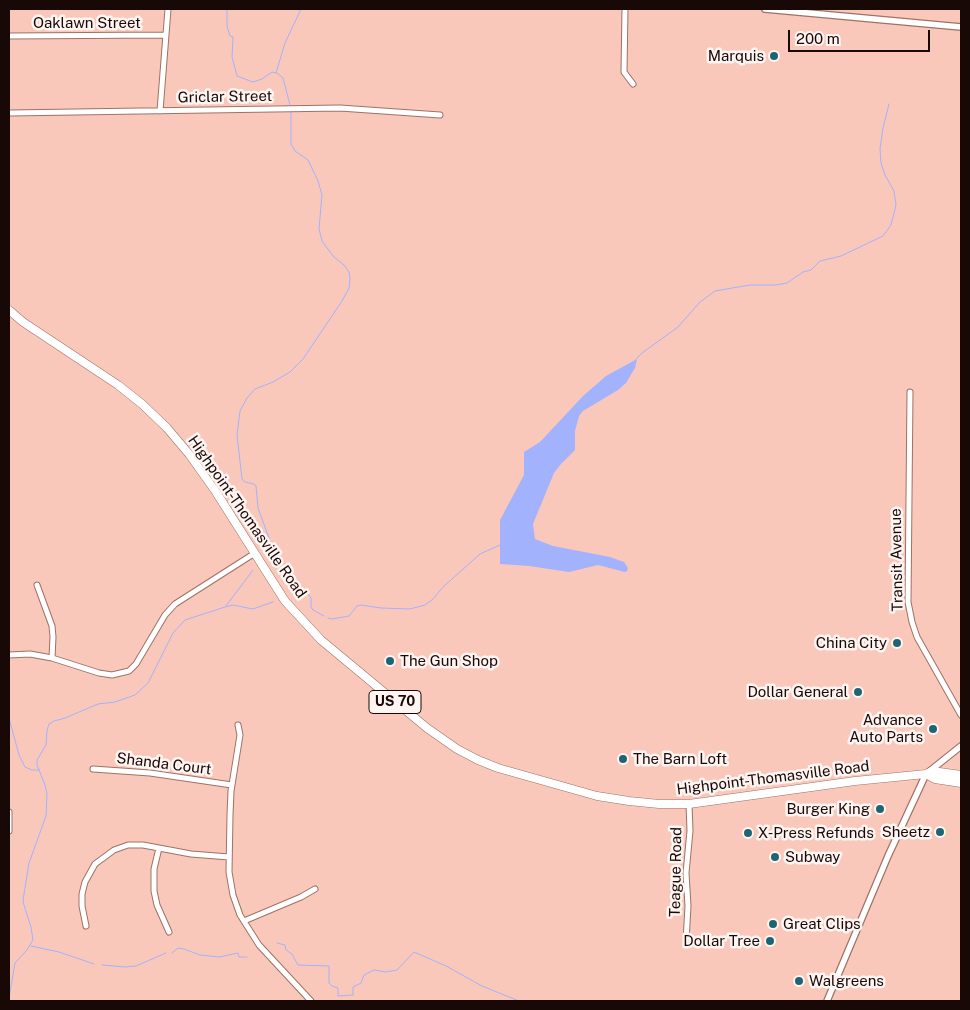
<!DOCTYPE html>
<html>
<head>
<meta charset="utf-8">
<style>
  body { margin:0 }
  #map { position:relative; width:970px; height:1010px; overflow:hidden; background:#fac8bb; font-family:"Public Sans",sans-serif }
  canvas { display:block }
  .frame { position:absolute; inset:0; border:10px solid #190906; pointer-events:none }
  .scale { position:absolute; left:788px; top:30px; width:142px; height:22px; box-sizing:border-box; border:2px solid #190906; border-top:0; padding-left:6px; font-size:15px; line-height:18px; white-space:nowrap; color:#190906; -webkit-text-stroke:4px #fef4f1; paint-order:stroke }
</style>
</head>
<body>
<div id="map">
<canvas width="970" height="1010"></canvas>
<div class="frame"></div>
<div class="scale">200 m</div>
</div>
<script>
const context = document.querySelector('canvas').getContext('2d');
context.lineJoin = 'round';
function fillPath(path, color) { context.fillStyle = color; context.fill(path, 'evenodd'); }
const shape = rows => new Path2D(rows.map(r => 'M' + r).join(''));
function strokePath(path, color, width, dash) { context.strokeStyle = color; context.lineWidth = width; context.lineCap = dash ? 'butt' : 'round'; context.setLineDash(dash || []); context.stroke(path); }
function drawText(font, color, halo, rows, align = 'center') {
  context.font = font + ' "Public Sans",sans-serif'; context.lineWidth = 5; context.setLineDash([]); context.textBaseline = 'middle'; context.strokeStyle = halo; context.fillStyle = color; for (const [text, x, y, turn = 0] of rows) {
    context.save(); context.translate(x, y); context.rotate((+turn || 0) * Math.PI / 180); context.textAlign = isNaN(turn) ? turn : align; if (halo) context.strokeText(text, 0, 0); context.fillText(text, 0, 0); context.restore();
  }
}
fillPath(shape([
  [637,359,635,368,626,383,618,390,583,411,579,416,575,431,575,450,561,464,554,473,533,524,535,539,553,546,610,557,624,562,628,568,627,571,625,572,598,565,569,572,529,566,500,564,500,520,524,475,524,452,540,442,583,396,606,376]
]), '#a3b2fc');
strokePath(shape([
  [227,9,227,26,230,36,233,37,232,57,237,76,253,82,262,79,272,72,276,73],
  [276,73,285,43,301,9],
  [277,73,283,78,290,105],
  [636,359,642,353,678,327,700,302,715,291,750,285,776,285,787,283,803,272,811,270,820,261,841,256,883,236,891,225,896,205,894,191,885,175,881,163,880,149,883,128,889,104],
  [269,552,270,541,258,508,256,486,254,484,245,482,242,479,237,435,240,411,247,398,255,389,273,382,290,372,303,359,342,301,349,288,350,279,349,272,344,265,333,256,322,241,319,229,322,195,318,181,308,160,295,151,291,144,291,111],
  [291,590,302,591,308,594,311,598,311,607,313,610,324,616],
  [226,606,253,570],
  [328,618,332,619,349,616,357,606,361,605,381,608,410,609,425,605,433,599,443,587,480,554,500,545],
  [9,718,19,755,25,767,32,770,39,770],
  [277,943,285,945,286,950,292,954,298,965,329,966,329,983,332,986,338,988,338,996,353,995,353,987,361,983,364,975,374,970,386,972,397,970,414,952,446,966,482,986,519,1001],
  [31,946,59,952,94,964],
  [172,953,178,948,184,949,200,955,219,957,238,953,239,957,247,957],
  [102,965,125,967,136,966,166,953],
  [9,998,15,963,27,950,33,940,31,927,23,902,24,894,29,863,46,816,47,794,45,785,37,765,37,760,46,745,47,730,49,724,54,721,65,718,98,704,115,702,135,695,148,683,173,633,185,620,225,607,233,605,253,609,273,602]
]), '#a3b2fc', 1);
const minor = shape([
  [625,9,624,72,633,84],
  [9,36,165,35],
  [160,111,168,9],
  [9,113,340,108,440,115],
  [910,392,908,602,912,622,917,637,961,715],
  [37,585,52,626,53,637,52,658],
  [9,655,30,654,52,658,99,673,112,675,129,671,136,664,165,615,175,604,255,553],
  [238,725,240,735,231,791,230,815,229,872,233,895,240,915,259,945,311,1001],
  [93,769,150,773,232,785],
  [9,812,9,831],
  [159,848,154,869,154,891,157,905,169,932],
  [244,921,301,897,315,889],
  [86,926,82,906,82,894,85,882,95,864,114,850,128,845,143,845,191,854,229,857],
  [686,941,688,906,686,873,690,831,689,804]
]);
const tertiary = shape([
  [765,9,961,27],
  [827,1001,888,856,926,774,961,746]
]);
const primary = shape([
  [9,310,23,322,118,385,142,404,167,428,189,454,216,492,285,601,321,640,427,728,457,749,478,760,498,768,597,796,629,801,659,804,689,804,855,781,926,774,932,771,961,775],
  [926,774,935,779,961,783]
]);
strokePath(minor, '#9e7266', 7);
strokePath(tertiary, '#9e7266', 8);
strokePath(primary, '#9e7266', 9);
strokePath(minor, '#fff', 5);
strokePath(tertiary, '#fff', 5.5);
strokePath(primary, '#fff', 8);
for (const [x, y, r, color] of [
  [774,56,5,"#1e6574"],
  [897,643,5,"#1e6574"],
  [390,661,5,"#1e6574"],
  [858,692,5,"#1e6574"],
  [933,729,5,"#1e6574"],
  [623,759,5,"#1e6574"],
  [880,809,5,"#1e6574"],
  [940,832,5,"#1e6574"],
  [748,833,5,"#1e6574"],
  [775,857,5,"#1e6574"],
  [773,924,5,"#1e6574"],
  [770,941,5,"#1e6574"],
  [799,981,5,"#1e6574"]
]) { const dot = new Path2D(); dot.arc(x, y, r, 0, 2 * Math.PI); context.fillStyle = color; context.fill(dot); strokePath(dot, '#fef4f1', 2); }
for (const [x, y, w] of [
  [395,702,52]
]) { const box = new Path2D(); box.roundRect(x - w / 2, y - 11.5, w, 23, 4); context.fillStyle = '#fef4f1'; context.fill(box); strokePath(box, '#190906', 1); }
drawText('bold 14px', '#190906', null, [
  ["US 70",395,702]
]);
drawText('15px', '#190906', '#fef4f1', [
  ["Oaklawn Street",87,23],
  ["Griclar Street",225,97,-1],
  ["Highpoint-Thomasville Road",247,517,55],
  ["Transit Avenue",897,560,-91],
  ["Shanda Court",164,764,7],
  ["Highpoint-Thomasville Road",773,778,-7],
  ["Teague Road",676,872,-89]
]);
drawText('15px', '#190906', '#fef4f1', [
  ["Marquis",764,56],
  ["China City",887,643],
  ["The Gun Shop",400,661,"left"],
  ["Dollar General",848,692],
  ["Advance",923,720],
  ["Auto Parts",923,737],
  ["The Barn Loft",633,759,"left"],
  ["Burger King",870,809],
  ["Sheetz",930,832],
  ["X-Press Refunds",758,833,"left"],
  ["Subway",785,857,"left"],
  ["Great Clips",783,924,"left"],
  ["Dollar Tree",760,941],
  ["Walgreens",809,981,"left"]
], 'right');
</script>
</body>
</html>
